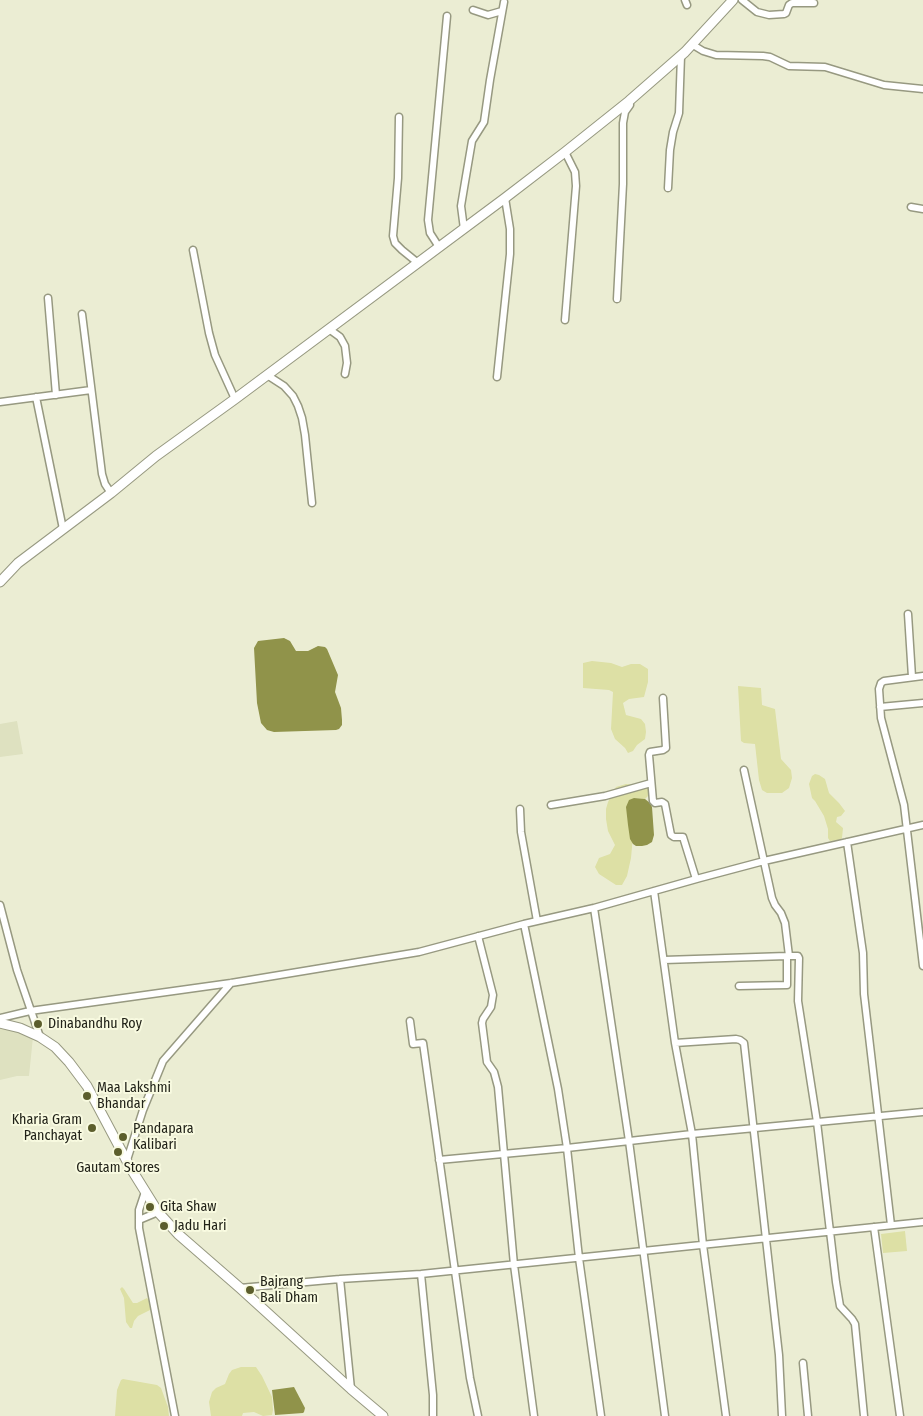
<!DOCTYPE html>
<html>
<head>
<meta charset="utf-8">
<style>
  body { margin:0 }
  canvas { display:block; background:#ebedd3 }
</style>
</head>
<body>
<canvas width="923" height="1416"></canvas>
<script>
const context = document.querySelector('canvas').getContext('2d');
context.lineJoin = 'round';
function fillPath(path, color) { context.fillStyle = color; context.fill(path, 'evenodd'); }
const shape = rows => new Path2D(rows.map(r => 'M' + r).join(''));
function strokePath(path, color, width, dash) { context.strokeStyle = color; context.lineWidth = width; context.lineCap = dash ? 'butt' : 'round'; context.setLineDash(dash || []); context.stroke(path); }
function drawText(font, color, halo, rows, align = 'center') {
  context.font = font + ' "Fira Sans Condensed",sans-serif'; context.lineWidth = 4; context.setLineDash([]); context.textBaseline = 'middle'; context.strokeStyle = halo; context.fillStyle = color; for (const [text, x, y, turn = 0] of rows) {
    context.save(); context.translate(x, y); context.rotate((+turn || 0) * Math.PI / 180); context.textAlign = isNaN(turn) ? turn : align; if (halo) context.strokeText(text, 0, 0); context.fillText(text, 0, 0); context.restore();
  }
}
fillPath(shape([
  [17,721,23,754,0,757,0,724],
  [0,1029,18,1031,33,1037,29,1076,17,1076,0,1080]
]), '#dee1c0');
fillPath(shape([
  [592,661,611,663,622,667,631,664,640,664,648,669,648,682,644,697,629,699,623,703,626,715,641,719,645,724,646,732,645,739,637,745,633,751,628,753,625,748,615,739,611,729,613,692,609,690,583,688,583,663],
  [738,686,761,688,762,705,775,709,781,759,791,770,792,778,789,788,782,793,767,793,762,790,759,780,755,744,744,743,741,741],
  [815,774,819,775,825,779,829,793,839,803,845,811,841,816,837,817,836,822,843,828,842,838,840,840,830,841,828,838,828,829,824,816,815,801,812,798,809,784,812,776],
  [626,784,648,786,649,795,645,799,634,798,634,825,631,858,627,876,622,885,616,885,599,874,595,867,599,858,610,854,615,845,608,831,606,819,606,809,608,802,616,787],
  [905,1231,907,1251,883,1253,881,1234],
  [122,1287,124,1289,133,1303,137,1303,147,1298,150,1301,150,1310,138,1316,134,1321,132,1328,130,1328,126,1322,124,1298,120,1289],
  [241,1367,256,1367,262,1376,272,1397,273,1410,272,1415,263,1416,254,1412,243,1413,242,1416,211,1416,209,1402,212,1392,216,1388,225,1384,229,1374,232,1370],
  [123,1379,157,1385,161,1388,168,1407,169,1416,115,1416,117,1390,121,1380]
]), '#dde0a5');
fillPath(shape([
  [284,638,290,641,296,651,308,651,318,646,325,647,327,649,338,675,335,692,341,708,342,720,342,725,339,729,336,730,274,732,267,730,261,723,257,703,254,648,258,641],
  [634,798,645,799,650,803,652,807,654,835,652,842,647,845,642,846,636,846,633,844,630,839,628,825,626,807,629,800],
  [294,1387,305,1408,304,1412,303,1413,275,1415,272,1390]
]), '#90934a');
const street = shape([
  [685,0,687,5],
  [742,0,757,12,769,15,784,14,786,13,789,5,792,3,814,3],
  [473,10,488,15,502,11],
  [693,45,703,51,716,55,763,56,770,57,789,66,825,67,884,85,923,89],
  [399,117,398,178,393,236,395,243,402,250,418,263],
  [565,152,575,172,576,186,565,320],
  [668,188,670,150,673,132,679,113,681,56],
  [911,207,923,209],
  [464,229,461,206,465,182,472,141,484,122,490,80,504,2],
  [439,247,430,233,428,220,447,16],
  [193,250,209,333,215,355,235,399],
  [48,298,56,395],
  [617,299,623,184,623,123,625,112,630,105,629,102],
  [82,314,102,474,105,484,111,493],
  [329,329,340,337,345,346,347,363,345,374],
  [267,375,284,386,293,396,298,406,302,418,305,435,312,503],
  [497,377,510,254,510,229,505,198],
  [36,397,63,529],
  [0,402,91,390],
  [908,614,912,677],
  [923,676,884,681,881,683,879,689,881,718,904,805,923,966],
  [663,698,666,748,663,750,650,752,649,755,653,801,655,803,662,802,665,804,671,835,674,837,683,837,696,879],
  [880,707,923,703],
  [744,770,772,898,775,905,781,913,785,923,789,956],
  [551,805,605,796,651,783],
  [520,809,521,832,537,921],
  [847,842,863,953,864,994,891,1225],
  [654,891,675,1043,692,1134,703,1245,726,1416],
  [0,905,17,970,40,1037],
  [594,908,629,1141,665,1416],
  [524,924,558,1089,567,1148,579,1258,601,1416],
  [478,936,493,995,491,1007,483,1019,482,1023,487,1062,494,1072,498,1087,514,1265,534,1416],
  [664,960,787,956,798,956,799,958,798,1001,817,1122,836,1282,840,1306,852,1319,855,1324,864,1416],
  [739,986,787,985,787,956],
  [0,1018,30,1011,231,983,419,952,524,924,594,908,700,878,764,861,923,825],
  [410,1021,413,1044,423,1043,470,1378,478,1416],
  [675,1043,736,1039,740,1040,744,1043,779,1355,782,1416],
  [127,1160,143,1110,163,1061,231,983],
  [439,1160,567,1148,692,1134,923,1112],
  [145,1192,139,1210,139,1228,175,1416],
  [139,1220,158,1212],
  [874,1227,900,1416],
  [421,1274,433,1395,433,1416],
  [340,1279,351,1389],
  [240,1288,340,1279,421,1274,923,1222],
  [803,1363,808,1416]
]);
const secondary = shape([
  [0,582,18,563,111,493,156,456,235,399,505,198,565,152,629,101,685,52,733,0],
  [0,1023,20,1028,40,1037,55,1047,69,1062,87,1086,130,1167,158,1212,178,1234,240,1288,351,1389,383,1416]
]);
strokePath(street, '#979981', 9);
strokePath(secondary, '#979981', 11);
strokePath(street, '#fff', 6);
strokePath(secondary, '#fff', 9);
for (const [x, y, r, color] of [
  [38,1024,5,"#5c5e2c"],
  [87,1096,5,"#5c5e2c"],
  [92,1128,5,"#5c5e2c"],
  [123,1137,5,"#5c5e2c"],
  [118,1152,5,"#5c5e2c"],
  [150,1207,5,"#5c5e2c"],
  [164,1226,5,"#5c5e2c"],
  [250,1290,5,"#5c5e2c"]
]) { const dot = new Path2D(); dot.arc(x, y, r, 0, 2 * Math.PI); context.fillStyle = color; context.fill(dot); strokePath(dot, '#f8fae0', 2); }
drawText('14px', '#212218', '#f8fae0', [
  ["Dinabandhu Roy",48,1024],
  ["Maa Lakshmi",97,1088],
  ["Bhandar",97,1104],
  ["Kharia Gram",82,1120,"right"],
  ["Panchayat",82,1136,"right"],
  ["Pandapara",133,1129],
  ["Kalibari",133,1145],
  ["Gautam Stores",118,1168,"center"],
  ["Gita Shaw",160,1207],
  ["Jadu Hari",174,1226],
  ["Bajrang",260,1282],
  ["Bali Dham",260,1298]
], 'left');
</script>
</body>
</html>
